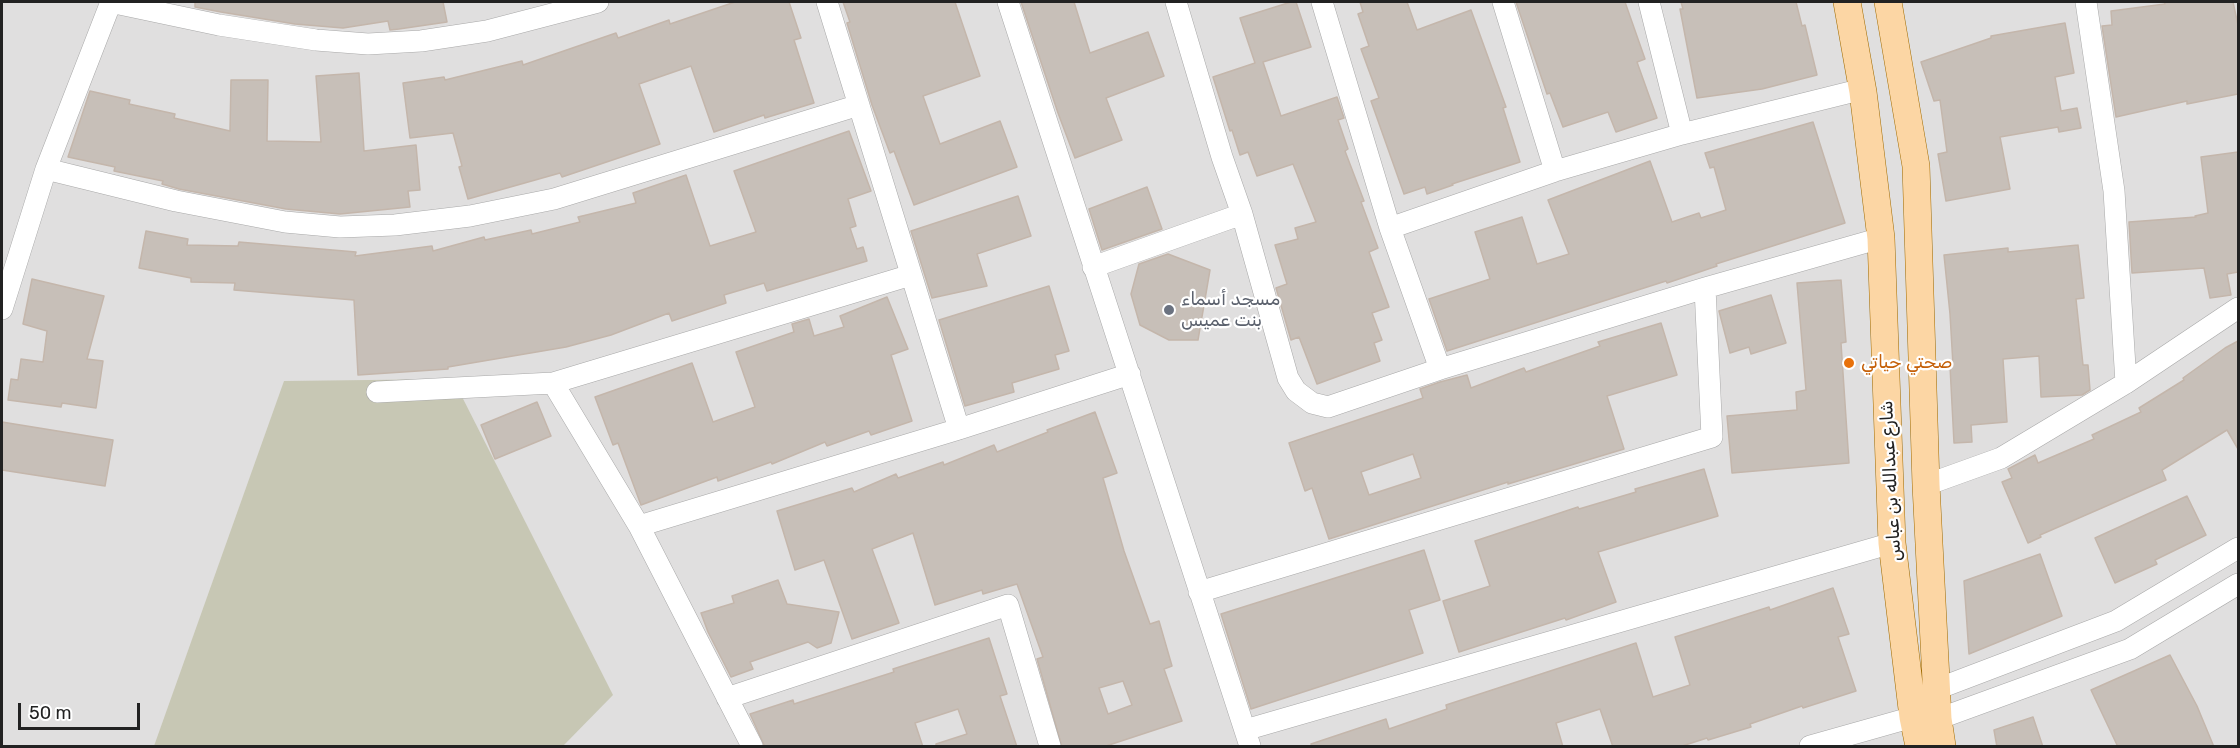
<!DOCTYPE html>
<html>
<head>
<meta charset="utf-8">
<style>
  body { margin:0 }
  #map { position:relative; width:2240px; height:748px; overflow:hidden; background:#f2efe9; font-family:Rubik,sans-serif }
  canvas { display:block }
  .frame { position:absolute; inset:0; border:3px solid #222; pointer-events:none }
  .scale { position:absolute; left:18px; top:703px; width:122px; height:27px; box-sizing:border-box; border:3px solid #222; border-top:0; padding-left:8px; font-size:18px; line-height:21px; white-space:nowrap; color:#222; -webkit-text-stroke:4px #fff; paint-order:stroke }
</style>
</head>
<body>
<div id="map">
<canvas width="2240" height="748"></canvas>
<div class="frame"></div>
<div class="scale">50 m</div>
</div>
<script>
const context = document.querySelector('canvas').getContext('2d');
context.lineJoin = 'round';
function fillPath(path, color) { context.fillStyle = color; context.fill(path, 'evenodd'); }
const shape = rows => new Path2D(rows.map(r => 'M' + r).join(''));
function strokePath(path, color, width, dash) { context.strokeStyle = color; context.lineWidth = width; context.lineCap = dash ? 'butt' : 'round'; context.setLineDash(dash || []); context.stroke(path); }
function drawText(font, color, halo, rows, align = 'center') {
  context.font = font + ' Rubik,"Noto Naskh Arabic",sans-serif'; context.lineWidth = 4.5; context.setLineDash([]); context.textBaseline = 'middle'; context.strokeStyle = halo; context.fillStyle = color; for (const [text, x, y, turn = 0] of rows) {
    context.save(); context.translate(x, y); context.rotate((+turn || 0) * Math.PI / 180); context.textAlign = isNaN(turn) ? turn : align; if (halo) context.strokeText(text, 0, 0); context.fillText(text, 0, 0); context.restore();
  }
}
fillPath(shape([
  [2,2,2238,2,2238,746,2,746]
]), '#e0dfdf');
fillPath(shape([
  [453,379,613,695,563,746,154,746,284,381]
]), '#c7c7b4');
const building = shape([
  [195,2,443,2,447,22,399,29,390,30,388,21,343,28,295,24,221,12,195,7,195,2],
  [735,2,789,2,801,38,794,40,814,103,765,118,764,115,714,132,691,66,639,84,660,144,562,177,560,173,468,199,459,167,462,166,453,133,410,138,403,83,444,77,445,80,522,61,523,65,616,33,618,38,669,20,670,24,735,2],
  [843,2,955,2,980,76,923,96,940,144,1000,121,1017,167,914,205,894,151,890,153,872,105,847,23,850,22,843,2],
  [1021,2,1074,2,1090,53,1148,32,1164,76,1106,98,1122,140,1075,158,1058,113,1021,2],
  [1291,2,1296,2,1311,47,1263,62,1281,116,1337,97,1344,118,1338,120,1348,149,1345,151,1364,201,1361,202,1378,248,1369,252,1389,307,1372,313,1382,340,1374,343,1380,361,1317,384,1299,337,1291,340,1276,288,1287,284,1275,245,1298,239,1295,228,1316,222,1293,164,1257,176,1248,152,1240,155,1232,130,1230,131,1213,77,1255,63,1240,18,1291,2],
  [1360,2,1407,2,1417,30,1471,10,1506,107,1503,108,1520,162,1452,184,1453,185,1427,194,1425,187,1404,194,1371,101,1379,98,1361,49,1369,46,1358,14,1363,12,1360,2],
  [1516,2,1625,2,1645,59,1637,62,1657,118,1616,132,1608,112,1563,127,1550,93,1547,94,1516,2],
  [1681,2,1796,2,1802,26,1805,25,1817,75,1762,89,1697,98,1680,9,1683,9,1681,2],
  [2164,2,2233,2,2238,25,2238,94,2187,104,2187,101,2116,117,2102,26,2112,25,2111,11,2165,4,2164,2],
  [2065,23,2074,73,2055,77,2061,111,2077,108,2081,128,2059,132,2058,127,2000,137,2010,189,1946,201,1938,154,1947,152,1940,100,1934,101,1921,62,1991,38,1991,36,2065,23],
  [359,73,364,151,416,145,420,190,408,191,410,207,340,214,286,209,179,189,162,184,163,181,114,171,115,167,68,157,90,91,130,100,129,104,175,114,174,118,230,131,231,80,268,80,267,141,321,142,316,76,359,73],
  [1813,122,1845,223,1716,264,1717,266,1667,283,1666,281,1447,351,1429,299,1490,279,1475,232,1522,217,1537,264,1569,254,1548,200,1650,161,1672,222,1699,213,1701,218,1726,210,1714,167,1710,168,1705,153,1813,122],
  [849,131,871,191,848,199,856,226,850,228,857,249,863,247,867,261,767,291,764,283,724,295,726,303,672,321,669,313,611,335,566,347,448,367,448,369,358,375,354,300,234,290,235,283,191,282,191,278,139,268,146,231,188,239,187,245,238,246,239,242,356,252,355,256,432,246,433,251,484,237,485,240,531,230,532,234,580,222,578,217,636,203,633,193,686,175,710,246,756,232,734,171,849,131],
  [2238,152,2238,272,2227,274,2231,295,2210,298,2204,268,2132,273,2129,222,2196,217,2195,216,2208,213,2201,157,2238,152],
  [1147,187,1162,229,1102,250,1089,209,1147,187],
  [1018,196,1031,236,977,254,987,286,932,298,911,231,1018,196],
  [2078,245,2084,298,2076,299,2083,365,2088,365,2090,390,2082,395,2041,397,2039,356,2003,359,2007,422,1971,425,1972,442,1954,443,1950,366,1953,365,1950,314,1944,255,2008,248,2008,252,2078,245],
  [1168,254,1210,270,1198,340,1169,340,1140,325,1131,294,1139,264,1168,254],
  [32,279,104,296,87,359,103,361,96,408,62,403,61,407,8,400,11,379,18,380,21,359,43,362,47,331,23,324,32,279],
  [1841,280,1846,342,1841,343,1849,463,1732,473,1727,416,1797,410,1796,392,1806,390,1797,283,1841,280],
  [1049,286,1069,351,1055,355,1059,369,1012,383,1014,392,965,406,939,320,1049,286],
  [1771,295,1786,343,1751,354,1749,347,1730,353,1719,311,1771,295],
  [887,297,908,349,891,355,912,421,871,435,869,431,827,446,825,442,772,464,771,462,718,481,717,477,641,505,618,443,613,445,595,397,692,363,713,422,755,407,736,352,794,332,792,324,809,319,814,336,844,327,840,316,887,297],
  [1661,323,1677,375,1607,396,1624,449,1508,484,1508,482,1329,539,1312,488,1305,491,1289,443,1423,398,1420,389,1440,382,1467,375,1471,388,1524,368,1526,372,1600,346,1598,342,1661,323],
  [1413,454,1421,478,1369,495,1361,472,1413,454],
  [2238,341,2238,449,2227,430,2162,470,2166,480,2040,535,2041,537,2028,543,2002,482,2012,478,2008,469,2035,455,2038,463,2094,439,2092,435,2141,412,2139,408,2184,380,2183,378,2225,348,2238,341],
  [537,402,551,436,495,459,481,425,537,402],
  [1095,412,1117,473,1103,478,1124,551,1150,624,1159,621,1172,666,1164,669,1182,721,1103,747,1062,747,1037,659,1043,657,1017,584,983,594,982,590,935,605,913,533,872,549,899,623,852,639,824,560,795,570,777,511,852,488,854,492,896,474,898,478,943,462,944,465,994,445,997,452,1048,432,1047,430,1095,412],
  [1123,681,1132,705,1108,714,1099,688,1123,681],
  [2,422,113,440,105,486,2,470,2,422],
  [1704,469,1718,516,1598,552,1616,602,1566,620,1565,618,1459,652,1443,601,1490,586,1475,541,1578,507,1579,509,1636,492,1635,489,1704,469],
  [2187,496,2206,535,2155,560,2157,564,2115,583,2095,538,2187,496],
  [1424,550,1440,600,1409,610,1423,653,1251,709,1221,614,1424,550],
  [2040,554,2062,616,1969,654,1964,581,2040,554],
  [778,580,787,604,839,612,831,643,817,648,808,642,750,662,753,669,731,677,708,632,701,613,734,603,732,596,778,580],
  [1833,588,1849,634,1838,637,1856,691,1803,708,1802,706,1750,724,1751,727,1708,740,1707,738,1679,747,1613,747,1600,709,1556,723,1563,747,1312,747,1311,744,1386,719,1389,729,1447,709,1446,705,1636,643,1653,697,1690,685,1675,637,1769,607,1770,610,1833,588],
  [989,638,1007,694,1000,696,1017,747,936,747,936,744,967,734,958,709,915,723,923,747,765,747,750,714,793,700,794,704,841,689,894,672,893,669,989,638],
  [2170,655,2197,706,2214,747,2118,747,2091,690,2170,655],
  [2033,717,2043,747,1997,747,1994,730,2033,717]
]);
fillPath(building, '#c7bfb8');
strokePath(building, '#c4b6ab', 1.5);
const minor = shape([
  [110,2,219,25,316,40,368,44,421,41,487,31,598,2],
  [827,2,959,429],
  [1008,2,1250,746],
  [1176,2,1222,157,1242,214,1288,378,1296,391,1312,403,1328,407,1440,369,1705,288,1881,238],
  [1322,2,1390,228,1440,369],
  [1503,2,1555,171],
  [1649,2,1682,134],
  [2086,2,2114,191,2126,383],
  [46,169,176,201,285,222,340,227,395,225,470,216,554,199,859,105],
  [1390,228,1555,171,1682,134,1863,89],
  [1093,267,1242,214],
  [2,309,46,169,111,2],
  [553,383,639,526,752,746],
  [377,392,553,383,911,275],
  [1926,485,2001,458,2126,383,2238,308],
  [639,526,959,429,1130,374],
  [1199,592,1712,437,1705,288],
  [1937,689,2116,621,2238,548],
  [727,698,1008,605,1050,746],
  [1938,719,2130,649,2238,584],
  [1245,730,1892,543],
  [1810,746,1913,717]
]);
const major = shape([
  [1847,2,1863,92,1881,238,1892,543,1913,717,1919,746],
  [1888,2,1916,166,1926,485,1938,719,1942,746]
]);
strokePath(minor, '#a9a9a9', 22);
strokePath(major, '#a06b00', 28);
strokePath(minor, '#fff', 21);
strokePath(major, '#fcd6a4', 27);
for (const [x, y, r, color] of [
  [1169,310,6,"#6b7280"],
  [1849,363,6,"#e8710a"]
]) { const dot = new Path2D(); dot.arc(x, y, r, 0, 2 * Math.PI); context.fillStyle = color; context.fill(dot); strokePath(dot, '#fff', 2); }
drawText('18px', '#5b616d', '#fff', [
  ["مسجد أسماء",1181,300],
  ["بنت عميس",1181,321]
], 'left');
drawText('18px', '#c56008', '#fff', [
  ["صحتي حياتي",1861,363]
], 'left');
drawText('18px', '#222', '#fff', [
  ["شارع عبدالله بن عباس",1891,481,-93]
]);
</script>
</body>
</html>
